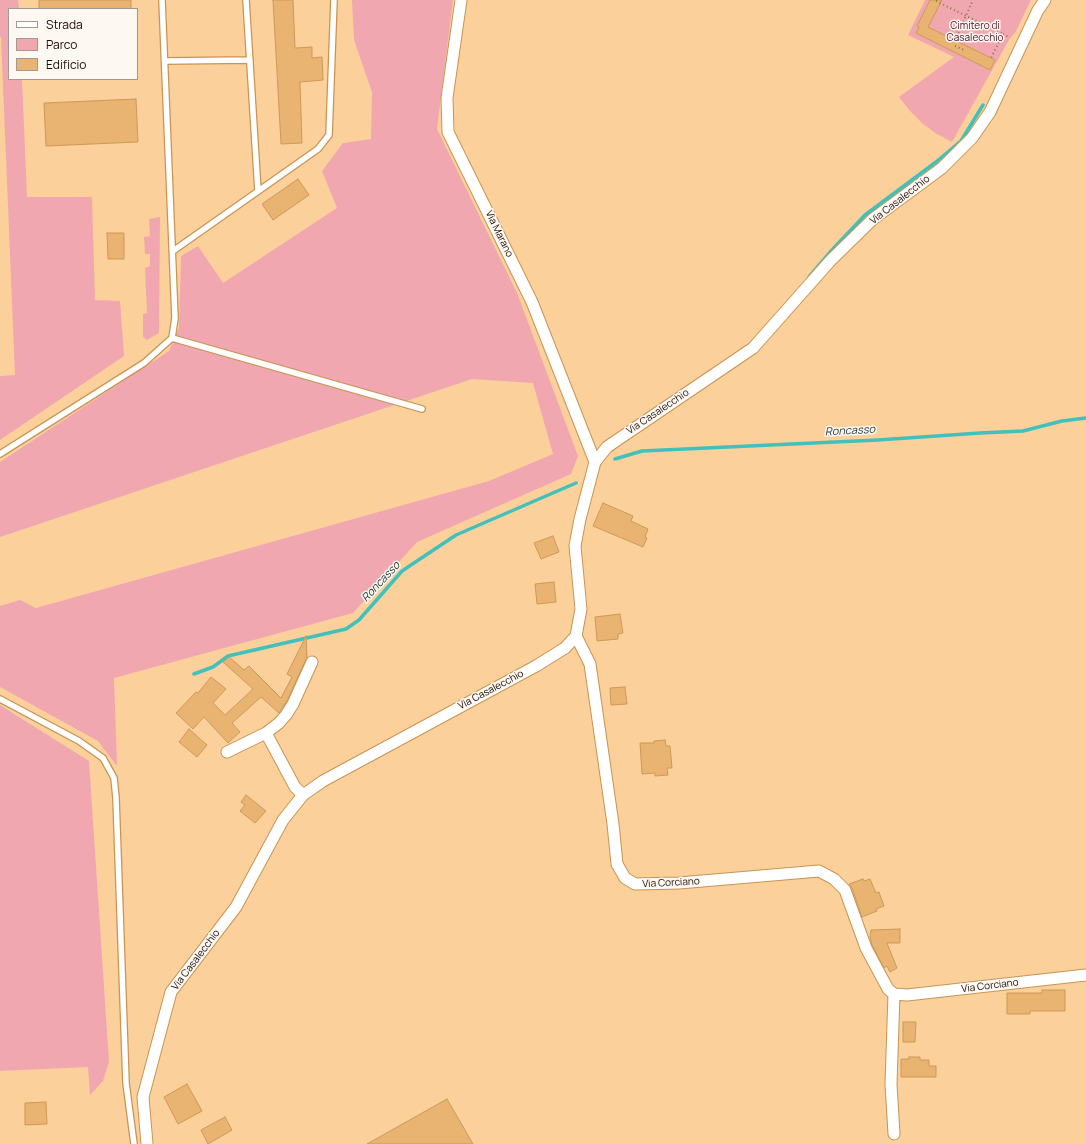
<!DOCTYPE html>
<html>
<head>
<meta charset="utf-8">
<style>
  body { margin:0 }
  #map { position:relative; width:1086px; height:1144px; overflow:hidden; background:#fcd09b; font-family:Manrope,sans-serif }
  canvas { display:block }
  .legend { position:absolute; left:8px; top:8px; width:130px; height:72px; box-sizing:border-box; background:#fef8f2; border:1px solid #a29991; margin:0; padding:5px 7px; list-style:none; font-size:12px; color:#190a00 }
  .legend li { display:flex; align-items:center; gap:8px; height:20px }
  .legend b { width:20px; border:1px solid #a29991 }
</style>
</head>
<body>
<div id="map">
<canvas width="1086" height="1144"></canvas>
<ul class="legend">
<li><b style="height:5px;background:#fff"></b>Strada</li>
<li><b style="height:11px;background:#f0a7b0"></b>Parco</li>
<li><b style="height:11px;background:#e9b371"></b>Edificio</li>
</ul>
</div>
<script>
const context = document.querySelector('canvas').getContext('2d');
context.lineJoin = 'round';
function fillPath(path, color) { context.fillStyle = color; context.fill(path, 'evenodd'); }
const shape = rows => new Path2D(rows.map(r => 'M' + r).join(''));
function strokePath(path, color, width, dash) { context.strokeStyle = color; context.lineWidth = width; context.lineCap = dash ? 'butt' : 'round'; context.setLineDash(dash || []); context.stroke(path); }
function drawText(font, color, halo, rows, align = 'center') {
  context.font = font + ' Manrope,sans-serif'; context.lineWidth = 3; context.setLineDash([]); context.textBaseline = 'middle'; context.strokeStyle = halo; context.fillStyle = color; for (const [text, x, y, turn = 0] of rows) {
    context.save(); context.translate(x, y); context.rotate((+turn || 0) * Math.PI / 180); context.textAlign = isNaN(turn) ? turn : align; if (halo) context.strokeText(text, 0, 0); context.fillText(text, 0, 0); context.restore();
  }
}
fillPath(shape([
  [0,0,18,0,19,9,9,9,9,79,22,79,27,197,92,197,95,300,120,301,124,356,0,440,0,376,15,375,1,37,0,37],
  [352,0,453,0,437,129,517,293,578,456,571,474,417,542,353,613,114,678,117,766,98,741,0,687,0,606,20,600,36,608,489,481,553,454,533,383,472,379,0,537,0,462,169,351,179,328,181,256,198,246,223,283,337,208,322,171,343,143,371,139,372,92,354,40],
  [925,0,1031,0,1015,33,1010,38,952,142,937,134,923,124,910,111,899,97,954,57,908,35],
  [160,217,159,333,147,340,143,337,143,314,147,313,145,268,150,266,150,254,145,254,144,237,150,236,149,219],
  [0,705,89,761,109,1062,103,1081,90,1095,88,1067,0,1071]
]), '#f0a7b0');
strokePath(shape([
  [809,277,832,250,865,215,936,162,961,141,983,105],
  [615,459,642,451,878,440,980,433,1023,431,1062,421,1086,418],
  [194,674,213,667,228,656,346,629,359,620,402,571,456,535,576,483]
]), '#40c1bc', 3.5);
const building = shape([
  [39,0,131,0,131,9,39,9,39,0],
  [273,0,293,0,295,48,312,47,312,58,322,57,323,80,300,82,302,143,281,144,273,0],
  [930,0,942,0,928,27,995,60,990,70,916,33,919,27,917,26,930,0],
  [136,99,138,142,46,146,44,103,136,99],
  [298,179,309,195,273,220,262,204,298,179],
  [107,233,124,233,124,259,108,259,107,233],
  [603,503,633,516,631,521,648,529,645,537,647,538,643,547,593,526,603,503],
  [553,536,559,552,541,559,534,543,553,536],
  [554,582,556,602,537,604,535,584,554,582],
  [620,614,623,633,618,634,618,639,597,641,595,617,620,614],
  [306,636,307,657,287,701,279,713,261,697,232,723,240,732,228,743,204,717,193,729,176,713,196,692,198,693,211,677,226,689,213,703,225,715,253,689,223,662,229,657,244,670,249,666,281,698,292,677,287,674,306,636],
  [625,687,627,704,611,705,610,688,625,687],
  [189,729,207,745,197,757,179,742,189,729],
  [665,740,666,746,670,746,672,768,667,768,668,775,655,776,655,773,642,774,640,743,654,743,654,741,665,740],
  [246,795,266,811,255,823,240,811,245,805,241,802,246,795],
  [863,879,864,881,870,879,876,893,879,892,884,906,876,909,877,911,862,917,852,888,849,884,863,879],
  [900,929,900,943,887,943,897,968,890,972,887,966,884,968,872,945,870,937,871,930,900,929],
  [1042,990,1065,990,1065,1011,1030,1011,1030,1014,1007,1014,1007,993,1042,993,1042,990],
  [903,1022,916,1022,915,1042,903,1042,903,1022],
  [909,1057,920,1057,920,1060,929,1060,929,1066,936,1066,936,1077,901,1077,901,1059,909,1059,909,1057],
  [187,1084,202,1111,178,1124,164,1097,187,1084],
  [447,1099,473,1144,367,1144,447,1099],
  [46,1102,47,1124,25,1125,25,1103,46,1102],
  [225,1117,232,1130,208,1144,201,1130,225,1117]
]);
fillPath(building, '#e9b371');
strokePath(building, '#cd9956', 1);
const lane = shape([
  [246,0,258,191],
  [165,61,250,60],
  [173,251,318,149,329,135,334,0],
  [172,338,422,409],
  [0,454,144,363,172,338,175,318,162,0],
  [0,699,79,741,103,758,114,778,116,798,126,1083,134,1144]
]);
const street = shape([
  [461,0,447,98,448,132,532,302,595,462],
  [576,636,590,664,613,824,617,864,625,878,635,884,679,883,819,871,834,879,845,890,866,948,888,989,894,994,907,995,1086,975],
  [266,733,295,787,303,795],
  [227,752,266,733,279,723,286,715,293,704,312,662],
  [894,1134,891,1084,894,994],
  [147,1144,143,1097,171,992,236,907,283,820,303,795,323,781,536,666,565,648,576,636,581,609,575,546,580,519,595,462,607,447,753,348,831,260,873,219,942,168,972,138,990,112,1038,10,1045,0]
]);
strokePath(lane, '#c99452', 8);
strokePath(street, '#c99452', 13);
strokePath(shape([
  [936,1,1003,34,991,58],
  [1003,34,1010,38],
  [955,40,973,0],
  [955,46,964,50]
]), '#8e7050', 2, [1, 3]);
strokePath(lane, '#fff', 5.5);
strokePath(street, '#fff', 11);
drawText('10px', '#540e20', '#fef8f2', [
  ["Cimitero di",975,26],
  ["Casalecchio",975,38]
]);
drawText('10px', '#190a00', '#fef8f2', [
  ["Via Casalecchio",900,200,-38],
  ["Via Marano",499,234,64],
  ["Via Casalecchio",658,412,-34],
  ["Via Casalecchio",491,690,-28],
  ["Via Corciano",671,883,-3],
  ["Via Casalecchio",196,960,-53],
  ["Via Corciano",990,986,-7]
]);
drawText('italic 11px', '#1d3837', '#fef8f2', [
  ["Roncasso",850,431,-3],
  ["Roncasso",381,582,-47]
]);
</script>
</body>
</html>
